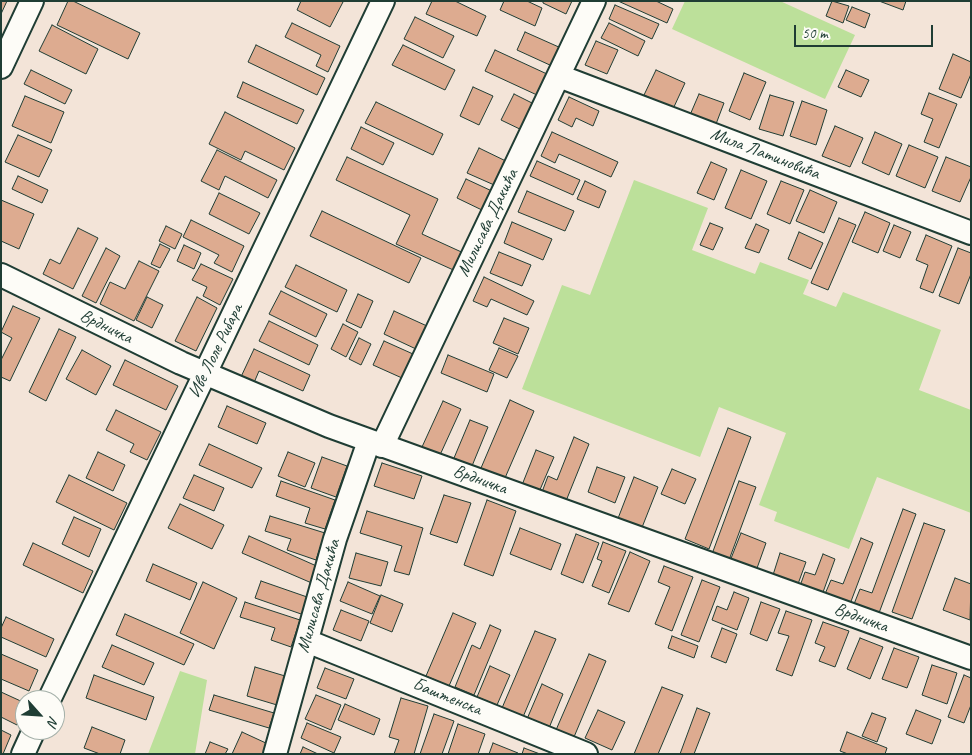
<!DOCTYPE html>
<html>
<head>
<meta charset="utf-8">
<style>
  body { margin:0 }
  #map { position:relative; width:972px; height:755px; overflow:hidden; background:#f3e4d8; font-family:Caveat,sans-serif }
  canvas { display:block }
  .frame { position:absolute; inset:0; border:2px solid #1f3d34; pointer-events:none }
  .north { position:absolute; left:15px; top:690px; width:50px; height:50px; box-sizing:border-box; background:#fdfcf7; border:1px solid #a4b0a9; border-radius:50%; rotate:116deg; font-size:14px; font-weight:700; line-height:20px; text-align:center; color:#1f3d34 }
  .north::after { content:''; display:block; margin:auto; width:18px; height:22px; background:#1f3d34; clip-path:polygon(50% 0,100% 100%,50% 72%,0 100%) }
  .scale { position:absolute; left:794px; top:25px; width:139px; height:22px; box-sizing:border-box; border:2px solid #1f3d34; border-top:0; padding-left:6px; font-size:15px; line-height:18px; white-space:nowrap; color:#1f3d34; -webkit-text-stroke:4px #fdfcf7; paint-order:stroke }
</style>
</head>
<body>
<div id="map">
<canvas width="972" height="755"></canvas>
<div class="frame"></div>
<div class="north">N</div>
<div class="scale">50 m</div>
</div>
<script>
const context = document.querySelector('canvas').getContext('2d');
context.lineJoin = 'round';
function fillPath(path, color) { context.fillStyle = color; context.fill(path, 'evenodd'); }
const shape = rows => new Path2D(rows.map(r => 'M' + r).join(''));
function strokePath(path, color, width, dash) { context.strokeStyle = color; context.lineWidth = width; context.lineCap = dash ? 'butt' : 'round'; context.setLineDash(dash || []); context.stroke(path); }
function drawText(font, color, halo, rows, align = 'center') {
  context.font = font + ' Caveat,sans-serif'; context.lineWidth = 4; context.setLineDash([]); context.textBaseline = 'middle'; context.strokeStyle = halo; context.fillStyle = color; for (const [text, x, y, turn = 0] of rows) {
    context.save(); context.translate(x, y); context.rotate((+turn || 0) * Math.PI / 180); context.textAlign = isNaN(turn) ? turn : align; if (halo) context.strokeText(text, 0, 0); context.fillText(text, 0, 0); context.restore();
  }
}
fillPath(shape([
  [685,1,780,1,855,35,825,99,672,29],
  [634,180,708,208,692,250,755,274,760,262,809,280,803,294,836,307,843,292,941,330,919,390,971,410,971,513,877,477,849,549,774,521,777,512,759,505,786,433,719,407,700,457,522,389,562,285,590,295],
  [180,671,207,680,195,754,148,754]
]), '#bce09a');
const building = shape([
  [1,1,7,1,1,14,1,1],
  [68,1,73,1,140,33,128,59,57,25,68,1],
  [301,1,341,1,343,2,330,27,297,10,301,1],
  [432,1,455,1,486,16,477,36,426,14,432,1],
  [504,1,527,1,542,8,535,26,500,10,504,1],
  [543,1,572,1,566,14,543,3,543,1],
  [618,1,656,1,673,9,667,23,618,1],
  [832,1,849,6,843,23,826,16,832,1],
  [879,1,906,1,903,10,879,1],
  [615,5,659,24,652,39,609,19,615,5],
  [852,7,870,14,865,28,846,20,852,7],
  [415,17,454,36,443,58,404,39,415,17],
  [292,23,340,46,328,72,316,66,321,55,285,37,292,23],
  [609,23,645,41,638,56,601,38,609,23],
  [52,25,98,49,86,74,39,51,52,25],
  [525,32,561,48,552,66,517,50,525,32],
  [596,41,618,50,607,74,585,65,596,41],
  [256,45,325,78,317,95,248,62,256,45],
  [403,45,455,70,445,90,392,65,403,45],
  [495,50,547,74,537,95,485,71,495,50],
  [953,54,971,62,971,74,961,98,939,89,953,54],
  [31,70,72,90,65,104,24,84,31,70],
  [656,70,685,83,673,109,644,95,656,70],
  [846,70,869,80,861,97,838,87,846,70],
  [744,73,766,82,750,120,729,111,744,73],
  [243,82,304,110,297,124,237,97,243,82],
  [473,87,493,96,479,125,460,116,473,87],
  [929,93,957,104,939,148,924,142,933,119,921,114,929,93],
  [514,94,538,106,526,132,501,120,514,94],
  [699,94,724,103,716,124,690,115,699,94],
  [770,95,794,102,783,136,759,129,770,95],
  [25,96,64,112,51,143,12,126,25,96],
  [569,97,599,111,593,126,576,118,572,127,558,120,569,97],
  [802,101,827,110,816,145,790,136,802,101],
  [376,102,443,134,433,155,365,123,376,102],
  [225,112,295,148,284,170,245,151,241,160,209,144,225,112],
  [835,126,863,138,850,167,822,156,835,126],
  [361,127,394,143,383,165,351,149,361,127],
  [552,132,618,162,611,177,559,154,555,163,541,156,552,132],
  [875,132,902,144,889,175,862,163,875,132],
  [18,135,52,150,39,177,5,162,18,135],
  [909,145,938,157,925,188,896,176,909,145],
  [479,148,512,164,501,188,467,173,479,148],
  [217,150,277,180,268,198,225,176,219,190,201,181,217,150],
  [347,157,438,199,422,234,468,255,460,273,396,244,410,215,336,180,347,157],
  [946,157,971,167,971,177,960,202,932,191,946,157],
  [537,161,580,180,573,195,530,176,537,161],
  [711,162,727,169,714,200,697,193,711,162],
  [741,170,767,181,751,219,725,208,741,170],
  [18,176,48,190,42,203,12,189,18,176],
  [466,179,494,192,484,211,457,198,466,179],
  [585,181,606,191,599,208,577,199,585,181],
  [781,181,804,190,790,224,767,214,781,181],
  [810,190,837,202,824,233,796,221,810,190],
  [527,191,574,211,565,231,518,212,527,191],
  [219,193,260,213,249,234,209,214,219,193],
  [1,200,34,214,19,249,1,241,1,200],
  [322,211,421,258,409,283,310,236,322,211],
  [865,212,890,223,878,253,852,242,865,212],
  [839,218,856,225,828,290,811,283,839,218],
  [191,220,244,246,232,272,214,263,219,255,183,237,191,220],
  [512,222,552,239,543,260,504,243,512,222],
  [710,223,723,228,713,250,700,245,710,223],
  [756,224,769,230,759,253,745,248,756,224],
  [894,225,911,232,900,258,883,251,894,225],
  [166,226,182,234,175,249,159,241,166,226],
  [78,228,98,238,73,289,43,274,50,259,60,264,78,228],
  [799,232,823,243,811,269,788,259,799,232],
  [926,235,952,246,933,293,920,288,928,265,916,260,926,235],
  [160,244,170,249,160,268,151,264,160,244],
  [184,245,201,253,194,269,177,261,184,245],
  [106,248,120,256,96,303,82,296,106,248],
  [958,248,971,253,971,274,959,304,939,296,958,248],
  [499,252,531,265,522,286,490,273,499,252],
  [139,261,159,271,134,321,100,304,110,282,125,289,139,261],
  [201,264,233,279,220,305,203,296,207,287,192,280,201,264],
  [296,265,347,290,337,312,285,287,296,265],
  [484,277,534,301,527,315,491,299,487,307,473,301,484,277],
  [281,291,327,314,316,337,269,314,281,291],
  [358,294,373,301,361,328,346,321,358,294],
  [147,297,163,305,152,328,136,320,147,297],
  [197,297,217,308,196,351,175,341,197,297],
  [13,306,40,318,10,381,1,377,1,360,12,338,1,332,13,306],
  [394,311,427,326,416,349,384,334,394,311],
  [504,318,529,328,518,354,493,343,504,318],
  [269,321,318,345,309,365,259,341,269,321],
  [343,324,358,332,346,357,331,349,343,324],
  [59,329,76,337,46,401,29,392,59,329],
  [359,338,371,344,361,365,349,359,359,338],
  [384,341,413,354,402,378,373,365,384,341],
  [499,348,518,356,507,378,489,370,499,348],
  [254,349,310,375,303,391,259,371,253,385,240,379,254,349],
  [82,350,111,366,96,395,66,379,82,350],
  [448,355,494,374,487,392,441,373,448,355],
  [125,360,178,386,166,410,113,385,125,360],
  [510,400,534,411,505,478,481,468,510,400],
  [443,401,461,409,440,455,422,447,443,401],
  [227,406,266,423,257,444,218,427,227,406],
  [116,410,161,432,147,460,130,452,134,444,106,430,116,410],
  [470,420,488,427,472,466,454,458,470,420],
  [728,428,751,437,709,549,685,539,728,428],
  [574,437,589,444,566,501,542,492,548,476,557,480,574,437],
  [209,444,262,468,252,488,199,465,209,444],
  [536,450,554,457,539,492,522,485,536,450],
  [98,452,125,465,113,491,86,478,98,452],
  [288,452,315,463,305,487,278,476,288,452],
  [322,457,347,466,336,497,311,488,322,457],
  [382,463,422,476,414,499,374,486,382,463],
  [597,467,625,477,615,503,588,492,597,467],
  [672,469,696,479,685,504,661,494,672,469],
  [69,475,127,503,114,530,56,502,69,475],
  [194,475,224,488,214,511,183,498,194,475],
  [634,477,658,487,641,530,617,521,634,477],
  [281,481,335,500,325,529,305,523,310,508,276,496,281,481],
  [739,481,756,487,729,560,712,554,739,481],
  [444,495,471,503,457,543,430,534,444,495],
  [487,500,516,511,493,576,464,565,487,500],
  [180,504,224,525,212,549,168,528,180,504],
  [903,509,916,514,879,613,854,604,860,589,872,593,903,509],
  [367,511,423,528,409,575,394,571,402,546,360,533,367,511],
  [270,516,325,533,316,560,287,550,291,539,265,531,270,516],
  [74,517,101,529,89,557,62,544,74,517],
  [924,523,945,530,912,619,892,612,924,523],
  [520,528,561,544,551,570,510,554,520,528],
  [741,533,766,543,756,571,730,561,741,533],
  [576,534,599,543,583,583,561,574,576,534],
  [249,536,321,568,314,584,242,553,249,536],
  [861,538,873,543,850,604,825,594,831,580,843,584,861,538],
  [603,542,626,551,609,593,592,586,602,561,597,559,603,542],
  [33,543,93,571,83,593,23,565,33,543],
  [630,552,650,561,629,612,608,604,630,552],
  [356,553,388,562,381,586,349,578,356,553],
  [780,553,806,562,798,584,773,575,780,553],
  [823,554,835,559,822,595,800,586,805,572,815,575,823,554],
  [153,564,197,583,190,600,146,581,153,564],
  [664,566,693,577,672,631,655,624,670,587,658,582,664,566],
  [955,578,971,584,970,620,943,610,955,578],
  [702,580,720,587,699,642,681,635,702,580],
  [261,581,310,598,304,615,255,598,261,581],
  [203,582,237,598,214,649,180,633,203,582],
  [348,582,380,596,372,614,340,601,348,582],
  [734,592,749,598,737,630,712,620,717,606,727,610,734,592],
  [381,595,403,604,392,632,370,623,381,595],
  [245,602,300,620,291,647,271,640,275,628,240,617,245,602],
  [761,602,780,609,767,641,750,634,761,602],
  [341,610,369,621,361,641,333,630,341,610],
  [786,611,812,620,792,676,776,670,789,636,778,633,786,611],
  [453,613,476,623,449,686,426,676,453,613],
  [125,614,194,644,184,665,116,635,125,614],
  [6,617,54,639,46,657,1,637,1,628,6,617],
  [823,622,849,631,835,667,819,661,825,647,815,643,823,622],
  [490,625,501,630,474,695,455,687,472,645,480,649,490,625],
  [722,628,737,634,726,663,711,657,722,628],
  [535,631,556,639,523,717,502,708,535,631],
  [672,636,698,646,694,658,668,648,672,636],
  [860,638,883,647,870,679,847,669,860,638],
  [112,645,154,663,144,685,102,667,112,645],
  [894,648,919,657,907,688,882,679,894,648],
  [1,654,38,670,29,691,1,679,1,654],
  [589,654,606,661,574,737,556,730,589,654],
  [932,665,957,673,947,704,922,695,932,665],
  [490,666,510,675,497,705,477,697,490,666],
  [255,667,285,676,277,705,247,696,255,667],
  [325,668,354,679,346,699,317,688,325,668],
  [94,675,154,697,146,720,86,698,94,675],
  [964,675,971,678,971,705,964,723,948,717,964,675],
  [542,684,563,694,549,728,527,719,542,684],
  [662,687,683,695,658,754,634,754,662,687],
  [1,692,25,703,25,707,17,725,1,717,1,692],
  [214,695,274,713,269,728,209,710,214,695],
  [316,695,341,705,331,730,305,719,316,695],
  [401,698,428,706,414,754,394,754,399,740,389,737,401,698],
  [345,704,380,719,374,735,338,720,345,704],
  [697,708,710,713,694,754,680,754,697,708],
  [598,710,625,722,612,750,585,738,598,710],
  [916,710,941,720,932,744,906,734,916,710],
  [872,713,886,718,877,742,862,736,872,713],
  [434,714,454,721,442,754,420,754,434,714],
  [307,723,341,737,334,753,301,738,307,723],
  [458,724,485,734,478,754,448,754,458,724],
  [92,727,125,740,120,754,100,754,84,748,92,727],
  [1,730,11,735,3,754,1,754,1,730],
  [242,732,268,744,263,754,232,754,242,732],
  [847,732,887,748,885,754,848,754,840,751,847,732],
  [210,742,228,749,225,754,205,754,210,742],
  [493,743,518,753,518,754,489,754,493,743],
  [303,747,318,754,300,754,303,747],
  [524,748,540,754,522,754,524,748]
]);
fillPath(building, '#ddab90');
strokePath(building, '#1f3d34', 1);
const street = shape([
  [1,67,32,1],
  [559,76,971,233],
  [1,275,181,363,329,426,971,658],
  [382,446,594,1],
  [307,641,586,754],
  [49,700,383,1],
  [23,754,34,730],
  [275,754,335,539,369,441]
]);
strokePath(street, '#1f3d34', 26);
strokePath(street, '#fdfcf7', 22);
drawText('18px', '#1f3d34', '#fdfcf7', [
  ["Мила Латиновића",765,154,21],
  ["Милисава Дакића",488,223,-64],
  ["Врдничка",106,327,26],
  ["Иве Лоле Рибара",216,351,-64],
  ["Врдничка",480,480,20],
  ["Милисава Дакића",319,596,-74],
  ["Врдничка",861,618,20],
  ["Баштенска",447,697,22]
]);
</script>
</body>
</html>
